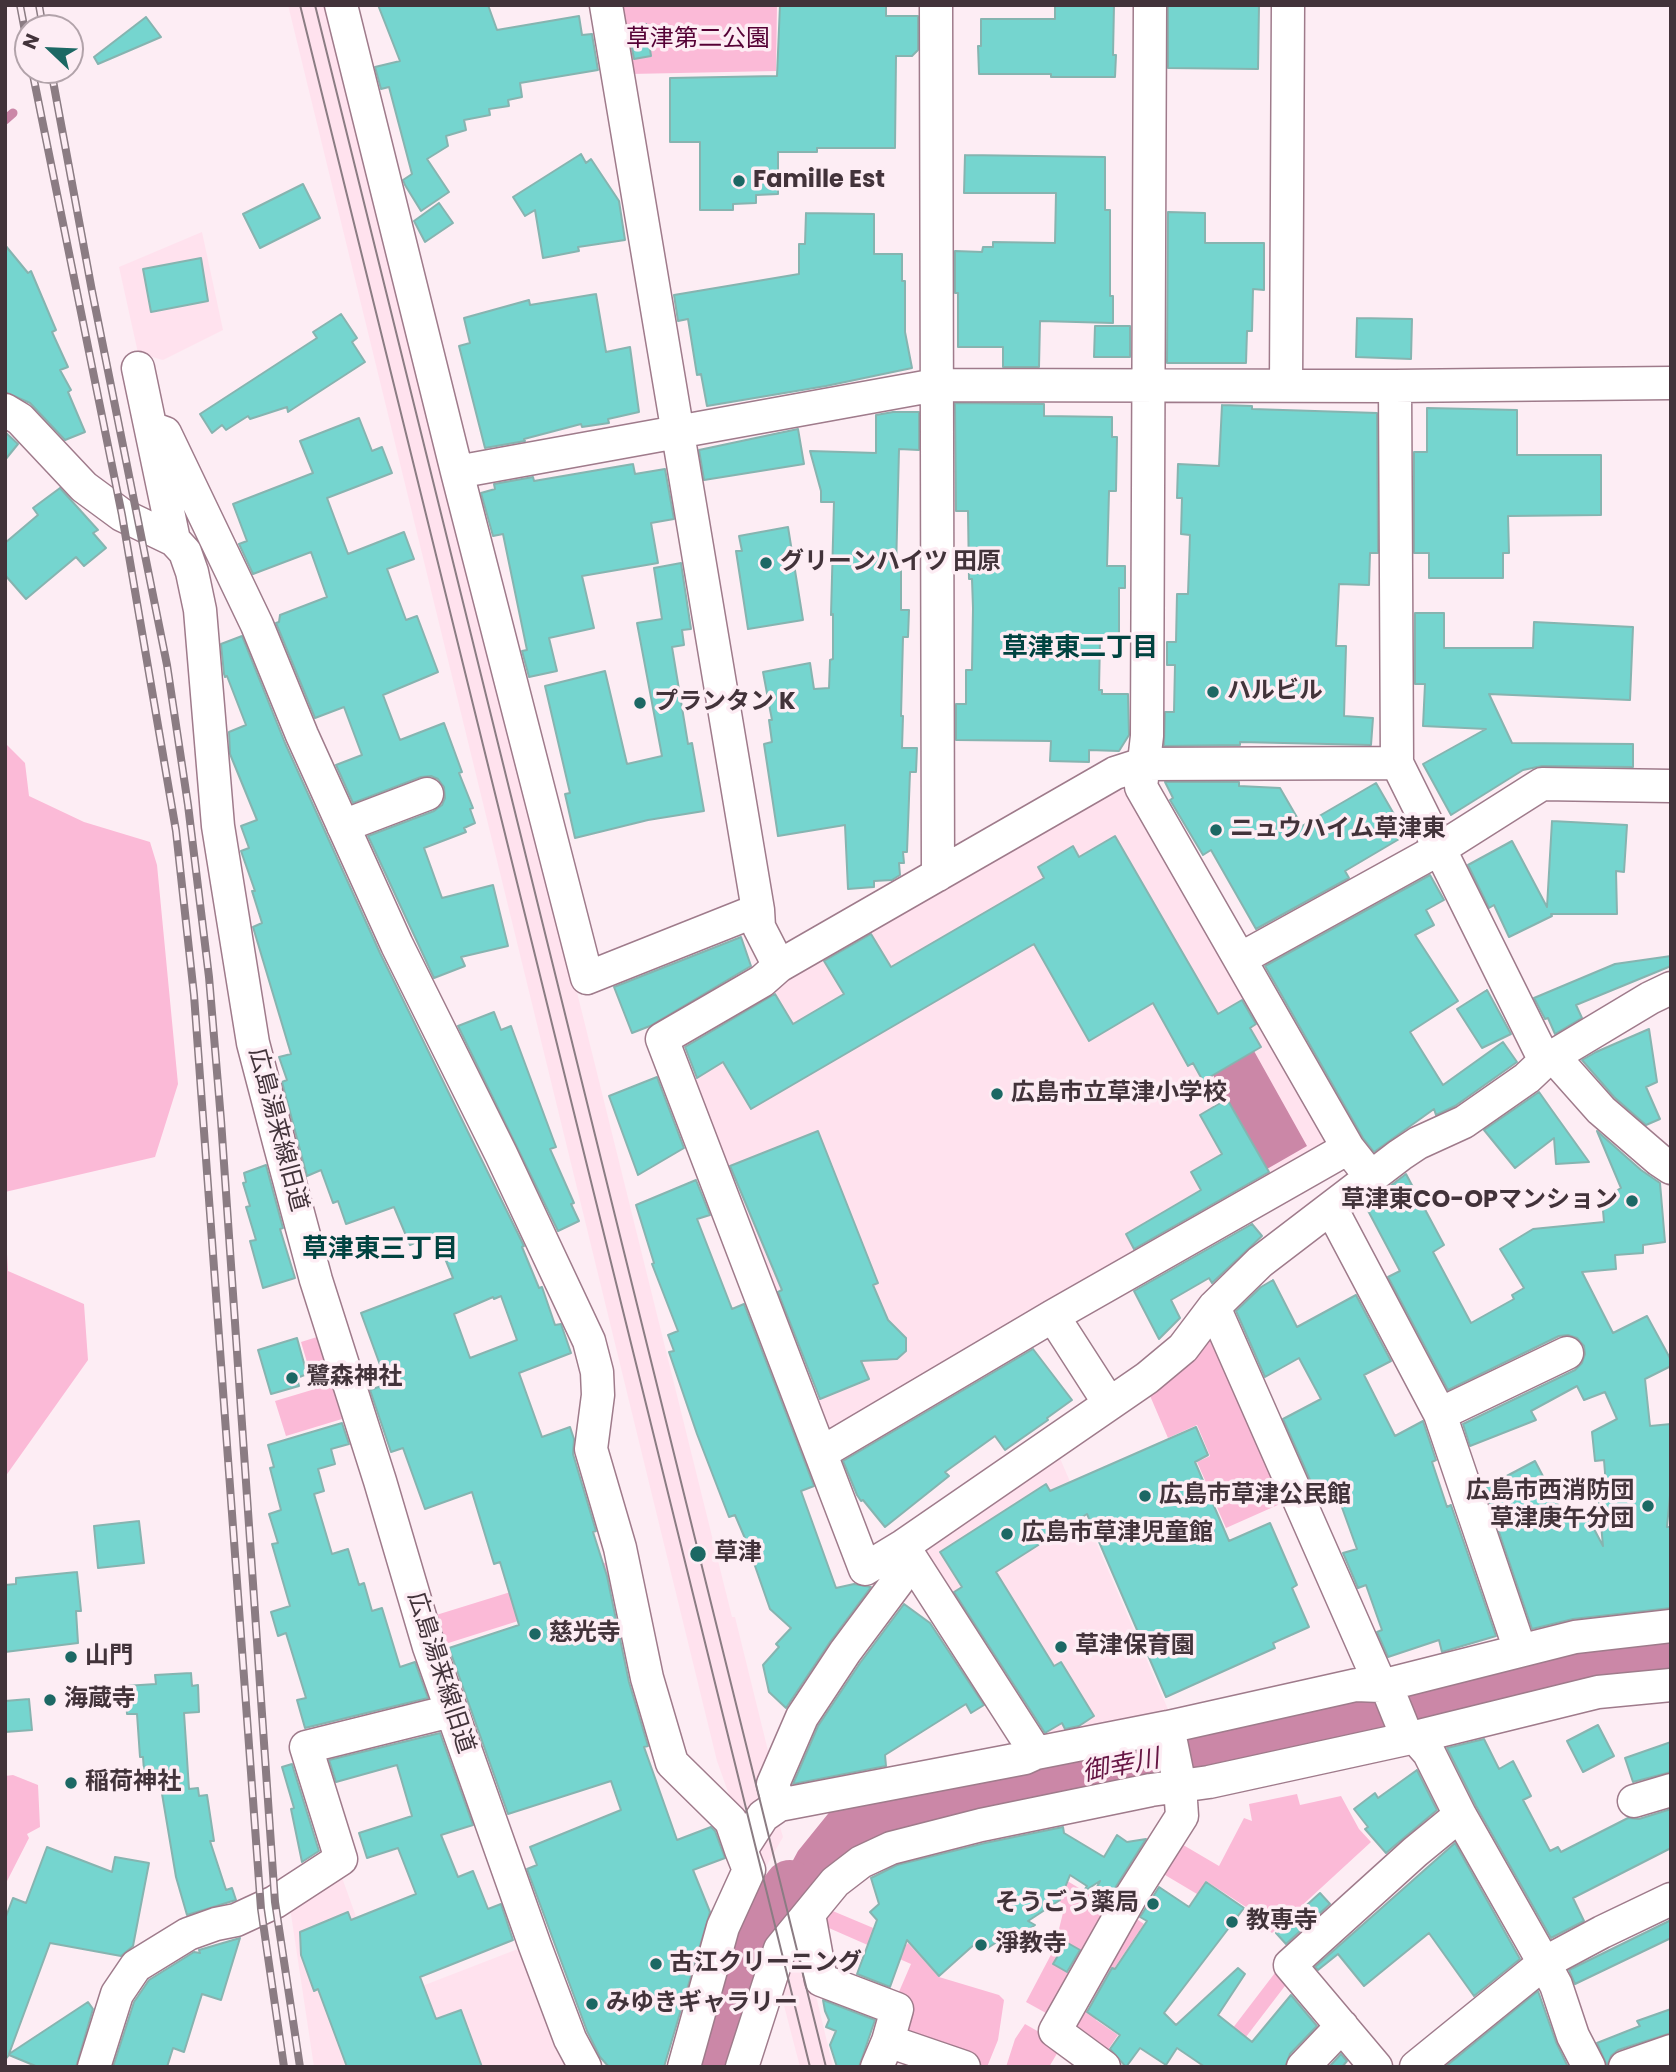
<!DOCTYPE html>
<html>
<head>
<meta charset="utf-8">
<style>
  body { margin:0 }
  #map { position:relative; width:1676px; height:2072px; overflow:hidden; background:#fdedf4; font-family:Poppins,sans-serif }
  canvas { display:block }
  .frame { position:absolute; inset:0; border:7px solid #42333a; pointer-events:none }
  .north { position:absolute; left:14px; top:14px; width:70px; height:70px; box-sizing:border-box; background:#fdedf4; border:2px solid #b2a3aa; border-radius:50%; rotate:293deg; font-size:19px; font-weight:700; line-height:28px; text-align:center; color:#42333a }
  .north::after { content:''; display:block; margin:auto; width:24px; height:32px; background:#1c6864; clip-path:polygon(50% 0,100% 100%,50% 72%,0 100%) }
</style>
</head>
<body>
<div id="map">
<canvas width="1676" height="2072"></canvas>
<div class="frame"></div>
<div class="north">N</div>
</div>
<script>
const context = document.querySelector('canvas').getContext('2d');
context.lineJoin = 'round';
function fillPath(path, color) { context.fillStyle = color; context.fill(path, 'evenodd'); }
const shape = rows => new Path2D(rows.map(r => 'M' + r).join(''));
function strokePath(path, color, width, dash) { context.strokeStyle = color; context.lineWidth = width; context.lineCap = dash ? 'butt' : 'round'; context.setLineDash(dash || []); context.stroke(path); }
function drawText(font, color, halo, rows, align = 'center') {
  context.font = font + ' Poppins,"Noto Sans JP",sans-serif'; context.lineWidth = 7; context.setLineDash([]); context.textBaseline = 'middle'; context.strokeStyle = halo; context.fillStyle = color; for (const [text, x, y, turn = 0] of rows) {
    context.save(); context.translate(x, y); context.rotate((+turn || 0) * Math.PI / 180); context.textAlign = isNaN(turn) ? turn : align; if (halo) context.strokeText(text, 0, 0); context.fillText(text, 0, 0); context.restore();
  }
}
fillPath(shape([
  [288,5,332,5,732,1617,735,1617,772,1767,767,1781,783,1837,759,1879,717,1761],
  [202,232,223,330,163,360,138,353,119,267],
  [1116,787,1130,793,1332,1146,834,1434,820,1428,673,1042],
  [1059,1456,1170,1714,1046,1738,1034,1734,926,1559,924,1547],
  [340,1872,386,2000,523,1947,572,2067,314,2067,289,1901],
  [797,1909,813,1983,833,2067,800,2067,770,1952]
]), '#ffe2ee');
fillPath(shape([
  [619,5,777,5,776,71,630,74],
  [5,743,25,763,29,796,84,822,150,842,157,865,178,1084,155,1157,5,1192],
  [5,1220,8,1271,84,1304,88,1360,5,1477],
  [1215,1330,1289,1500,1226,1528,1197,1462,1210,1456,1197,1425,1168,1438,1148,1391],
  [317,1337,342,1419,286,1436,275,1401,315,1389,301,1342],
  [617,1559,623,1588,442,1645,433,1616],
  [13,1775,38,1785,40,1827,27,1834,29,1838,5,1885,5,1776],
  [1297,1794,1300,1805,1341,1796,1359,1829,1371,1842,1272,1933,1243,1913,1246,1907,1206,1881,1197,1894,1155,1869,1173,1839,1219,1866,1244,1818,1252,1821,1249,1804],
  [1052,1879,1069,1882,1115,1910,1055,2018,1026,2002,1054,1949,1065,1905,1048,1894],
  [828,1909,890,1935,902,1949,908,1943,939,1977,999,1995,1004,2000,998,2040,987,2067,895,2038,895,2001,911,1964,822,1925],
  [1128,1913,1144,1924,1087,2009,1097,2017,1096,2020,1118,2035,1105,2054,1124,2067,1116,2067,1063,2027],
  [1281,1965,1291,1978,1223,2067,1203,2067],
  [1025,2024,1062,2045,1049,2067,1006,2067,1015,2039]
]), '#fbbad7');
fillPath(shape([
  [1254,1051,1307,1146,1267,1169,1213,1075],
  [1671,1634,1671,1676,853,1857,807,1890,748,1944,798,1851,836,1804,1539,1654]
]), '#cb87a7');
strokePath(shape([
  [5,120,13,113]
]), '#cb87a7', 9);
strokePath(shape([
  [713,2067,748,1944,790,1886]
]), '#cb87a7', 52);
const building = shape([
  [378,5,488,5,497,30,579,16,582,35,592,34,598,70,520,83,522,97,508,100,509,106,489,109,490,115,464,120,466,130,446,136,448,146,427,159,449,192,421,211,405,185,403,180,412,174,389,87,381,89,375,67,400,61,378,5],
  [780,5,886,5,886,16,918,16,918,50,912,56,896,56,895,148,817,148,817,152,778,152,778,194,756,195,756,203,733,204,733,210,700,210,700,142,670,142,670,78,777,76,780,5],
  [1055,5,1114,5,1113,55,1116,55,1115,77,1051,77,1051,74,979,74,978,46,981,46,981,19,1055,19,1055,5],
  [1168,5,1259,5,1258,69,1168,68,1168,5],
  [146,17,161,37,98,64,94,57,146,17],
  [646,24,651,56,634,59,628,27,646,24],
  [581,154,586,163,591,159,619,201,625,240,578,247,579,251,543,258,535,210,525,216,513,197,581,154],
  [965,155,1105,157,1105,210,1110,210,1110,296,1113,296,1113,323,1040,321,1039,367,1003,367,1003,347,958,347,958,293,955,293,955,251,982,252,983,247,993,247,993,242,1055,243,1056,193,964,193,965,155],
  [303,184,320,218,260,248,243,214,303,184],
  [439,203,453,223,425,242,414,221,439,203],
  [1168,212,1205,213,1205,243,1264,243,1264,290,1253,289,1252,331,1247,331,1246,363,1167,363,1168,212],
  [806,213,874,214,874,254,902,254,902,281,905,281,905,332,912,368,826,386,707,406,701,374,697,375,688,319,678,321,674,295,799,274,799,244,805,244,806,213],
  [5,245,28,273,31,271,56,330,52,332,68,367,60,370,71,390,68,392,85,432,65,440,30,403,5,392,5,245],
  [201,258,208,301,151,312,143,269,201,258],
  [596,294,606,352,630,347,639,412,608,419,609,423,582,427,581,424,524,439,525,441,485,448,459,346,470,343,464,318,529,300,530,305,596,294],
  [341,314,357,338,352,342,365,362,288,412,287,407,250,419,248,416,226,430,222,425,212,433,200,414,317,338,313,332,341,314],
  [1357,318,1412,319,1411,359,1356,357,1357,318],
  [1095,326,1130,326,1130,357,1094,357,1095,326],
  [955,403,1044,404,1044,416,1112,417,1112,437,1117,437,1116,491,1109,491,1107,566,1125,566,1125,588,1119,588,1119,639,1100,639,1099,690,1102,690,1102,694,1128,694,1129,735,1119,751,1089,750,1089,762,1050,761,1051,741,956,740,956,704,966,704,966,670,972,670,973,608,972,579,969,579,968,511,956,511,955,403],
  [1222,405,1252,406,1252,409,1377,413,1378,553,1370,553,1369,585,1339,584,1336,646,1346,646,1344,716,1373,718,1371,745,1240,742,1240,745,1164,746,1165,712,1174,712,1175,665,1167,665,1167,642,1176,642,1177,594,1188,594,1190,535,1181,534,1182,498,1177,498,1178,464,1219,466,1222,405],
  [1427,408,1517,410,1517,455,1601,455,1601,515,1508,516,1509,553,1503,553,1503,578,1429,578,1429,553,1414,553,1414,452,1427,452,1427,408],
  [893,412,919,412,919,450,899,449,896,570,901,570,901,610,909,610,908,637,903,637,901,716,903,716,902,748,917,748,916,772,910,772,907,852,903,852,904,863,899,863,900,875,892,880,874,881,874,887,848,889,845,825,778,836,764,744,772,742,769,720,772,720,763,672,810,663,814,689,829,688,830,660,833,659,833,614,831,615,834,502,821,502,821,491,810,451,876,453,876,415,893,412],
  [359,418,372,451,382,447,392,473,327,498,348,554,404,532,414,559,387,569,406,620,417,616,438,672,383,695,400,740,444,723,462,772,459,773,473,808,470,809,475,823,464,828,466,832,424,848,442,898,493,885,508,946,461,957,465,966,434,978,368,836,434,811,442,805,445,798,444,787,438,779,431,776,421,777,353,803,336,765,362,755,344,707,315,718,276,623,279,622,280,615,327,597,311,552,253,574,239,544,247,541,233,504,313,473,300,441,359,418],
  [798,429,804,464,704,480,699,450,798,429],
  [5,432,18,444,5,460,5,432],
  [633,464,635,474,665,469,674,519,651,523,658,563,582,576,594,628,549,638,557,671,529,677,522,651,527,650,503,534,493,536,481,493,495,489,494,484,533,477,534,481,633,464],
  [60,488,98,530,93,533,106,548,84,566,76,557,26,599,5,575,5,543,38,515,33,508,60,488],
  [788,527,803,620,748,629,736,551,742,551,739,536,788,527],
  [681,563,691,629,682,630,684,645,672,647,688,744,692,743,704,811,648,820,575,838,565,794,570,793,545,686,605,671,627,764,662,756,637,623,662,619,654,568,681,563],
  [1415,613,1444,613,1444,648,1533,648,1534,622,1633,627,1630,700,1489,694,1512,743,1633,744,1633,767,1542,766,1523,770,1451,815,1423,764,1486,729,1423,726,1425,684,1415,684,1415,613],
  [242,636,285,743,380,953,524,1246,522,1247,539,1288,542,1287,555,1325,561,1324,571,1353,519,1373,542,1437,570,1427,574,1439,573,1454,596,1531,593,1532,607,1576,629,1682,648,1746,644,1747,677,1840,711,1827,715,1831,725,1858,693,1870,710,1912,664,2067,609,2067,600,2057,587,2031,527,1869,537,1865,530,1847,621,1810,611,1781,508,1814,449,1648,519,1625,500,1562,494,1564,472,1492,425,1509,403,1448,391,1452,370,1390,387,1384,361,1313,453,1278,435,1234,410,1245,394,1207,346,1224,338,1201,333,1203,321,1170,307,1176,282,1082,287,1080,279,1057,291,1054,253,927,262,923,252,891,255,891,241,851,249,848,241,826,257,820,230,754,229,732,246,725,227,676,225,677,224,674,221,644,242,636],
  [501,1296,517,1340,470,1358,454,1314,493,1297,494,1299,501,1296],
  [1165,782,1239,782,1239,786,1280,788,1302,826,1376,783,1406,835,1345,871,1349,878,1256,929,1211,850,1203,855,1170,800,1173,798,1165,782],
  [1552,821,1627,825,1624,872,1616,871,1617,914,1551,914,1552,916,1509,937,1494,905,1489,908,1468,865,1512,841,1547,907,1552,821],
  [1115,836,1218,1014,1242,1000,1256,1024,1250,1028,1261,1047,1203,1081,1193,1063,1188,1066,1153,1003,1089,1041,1034,944,751,1109,723,1062,697,1078,685,1047,775,994,793,1024,844,994,824,961,871,934,891,967,1044,878,1038,867,1073,846,1079,857,1115,836],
  [1430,875,1444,900,1426,910,1434,925,1415,935,1458,1001,1410,1032,1443,1085,1503,1042,1517,1062,1455,1106,1436,1115,1434,1109,1374,1152,1363,1138,1265,966,1430,875],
  [741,937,751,966,650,1026,632,1033,614,987,741,937],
  [1671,956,1671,966,1576,1005,1582,1018,1555,1034,1548,1018,1545,1019,1534,998,1615,964,1671,956],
  [1487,990,1511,1034,1482,1048,1457,1009,1487,990],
  [494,1012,501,1030,511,1026,556,1147,550,1149,574,1203,571,1204,579,1221,558,1231,458,1026,494,1012],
  [1649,1029,1657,1082,1646,1087,1660,1119,1646,1125,1614,1097,1582,1060,1596,1052,1649,1029],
  [657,1077,684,1148,638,1175,609,1096,657,1077],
  [1539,1092,1551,1109,1589,1162,1556,1164,1554,1138,1515,1168,1484,1130,1539,1092],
  [1227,1099,1269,1172,1134,1249,1126,1234,1201,1190,1191,1172,1222,1154,1200,1115,1227,1099],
  [818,1131,878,1283,873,1285,888,1320,906,1338,906,1351,897,1359,861,1361,869,1379,820,1399,778,1292,782,1290,730,1166,818,1131],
  [1597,1131,1641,1170,1660,1183,1665,1242,1643,1245,1643,1253,1615,1255,1616,1269,1582,1272,1613,1333,1647,1316,1671,1360,1671,1366,1645,1379,1650,1426,1671,1424,1671,1485,1667,1527,1671,1527,1671,1608,1573,1619,1532,1629,1484,1488,1535,1461,1566,1520,1584,1510,1603,1546,1599,1503,1607,1498,1604,1460,1595,1461,1592,1432,1617,1419,1605,1392,1584,1400,1577,1386,1531,1411,1536,1420,1470,1446,1463,1424,1575,1370,1582,1363,1585,1354,1584,1346,1577,1338,1568,1335,1559,1336,1448,1390,1388,1277,1400,1271,1365,1205,1406,1174,1444,1245,1433,1252,1471,1323,1514,1299,1512,1295,1524,1288,1500,1249,1533,1229,1604,1222,1602,1199,1621,1188,1597,1131],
  [266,1165,283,1228,280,1229,295,1278,263,1288,250,1241,256,1240,246,1207,250,1206,243,1183,246,1182,244,1173,266,1165],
  [696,1180,710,1215,697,1219,732,1309,744,1304,814,1486,801,1491,836,1588,854,1584,871,1587,830,1642,786,1708,769,1692,763,1665,779,1647,776,1644,791,1628,770,1609,747,1543,735,1515,729,1517,697,1434,669,1352,674,1351,668,1335,678,1331,652,1264,654,1263,636,1205,696,1180],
  [1252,1224,1262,1236,1212,1283,1209,1278,1171,1300,1180,1318,1159,1339,1134,1291,1252,1224],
  [1273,1280,1297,1327,1356,1295,1391,1361,1364,1375,1395,1436,1423,1421,1436,1460,1432,1462,1447,1507,1451,1505,1496,1636,1442,1652,1439,1640,1388,1657,1377,1632,1382,1630,1366,1585,1358,1588,1343,1553,1357,1549,1336,1491,1319,1500,1283,1419,1321,1399,1299,1358,1265,1377,1236,1311,1261,1287,1273,1280],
  [297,1338,307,1374,297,1378,299,1386,271,1394,258,1350,297,1338],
  [1033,1349,1072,1400,1047,1418,1048,1420,1005,1450,995,1436,945,1472,949,1476,885,1527,863,1500,861,1501,857,1495,843,1461,1033,1349],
  [342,1423,349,1444,331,1449,335,1464,318,1469,324,1491,314,1494,332,1554,348,1549,359,1585,364,1583,372,1611,382,1608,400,1667,415,1662,428,1698,305,1728,297,1700,306,1698,286,1633,278,1636,271,1612,290,1606,272,1544,278,1543,269,1514,281,1510,270,1468,274,1467,268,1445,342,1423],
  [1196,1427,1208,1455,1195,1462,1229,1541,1270,1523,1297,1585,1292,1588,1309,1627,1273,1643,1275,1648,1166,1697,1087,1514,996,1572,1054,1666,1061,1662,1094,1716,1079,1726,1065,1729,1062,1723,1045,1733,954,1592,962,1587,940,1552,1046,1484,1050,1491,1196,1427],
  [139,1521,144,1563,98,1568,94,1526,139,1521],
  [77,1572,81,1611,76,1611,78,1643,5,1652,5,1585,16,1584,16,1578,77,1572],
  [904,1604,930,1623,984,1705,971,1713,966,1704,885,1755,886,1766,793,1784,818,1726,860,1663,904,1604],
  [191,1673,192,1686,198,1685,199,1712,184,1713,189,1789,198,1788,199,1796,207,1795,214,1841,210,1841,226,1890,232,1888,236,1900,187,1915,176,1877,158,1770,144,1771,143,1757,140,1757,137,1714,127,1714,125,1686,156,1684,155,1675,191,1673],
  [29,1699,32,1730,5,1732,5,1701,29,1699],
  [1598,1725,1614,1756,1583,1772,1567,1741,1598,1725],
  [440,1733,473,1825,441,1835,458,1877,473,1871,488,1909,501,1904,513,1940,420,1977,436,2019,461,2010,482,2067,347,2067,318,1989,314,1991,301,1955,300,1932,348,1912,351,1920,416,1894,398,1848,367,1858,359,1833,412,1816,397,1765,336,1782,329,1760,440,1733],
  [1484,1739,1499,1769,1513,1761,1531,1796,1523,1800,1550,1851,1558,1847,1561,1852,1628,1818,1639,1819,1671,1809,1671,1848,1573,1898,1584,1921,1551,1938,1476,1806,1447,1748,1484,1739],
  [1671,1742,1671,1772,1633,1782,1625,1758,1671,1742],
  [292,1764,319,1851,302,1862,291,1809,294,1808,282,1767,292,1764],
  [1417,1770,1437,1810,1386,1853,1365,1829,1368,1827,1354,1809,1375,1793,1378,1798,1417,1770],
  [1063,1827,1064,1833,1104,1857,1117,1835,1127,1842,1146,1839,1110,1896,1097,1887,1100,1881,1083,1892,1087,1886,1070,1875,1060,1900,1028,1921,1035,1925,1004,1946,1000,1940,983,1951,977,1942,939,1976,907,1940,890,1987,857,1974,877,1920,870,1912,879,1904,871,1878,897,1865,985,1843,1063,1827],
  [1455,1843,1520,1959,1474,1996,1429,1933,1364,1986,1338,1954,1318,1970,1315,1967,1455,1843],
  [47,1847,112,1872,115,1857,149,1863,133,1946,121,1956,50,1943,9,2054,88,2002,93,2009,76,2067,38,2067,9,2055,5,2060,5,1919,13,1898,26,1903,47,1847],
  [1206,1882,1244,1908,1164,2013,1176,2025,1238,1968,1245,1974,1218,2015,1252,2042,1291,1995,1317,2026,1290,2054,1285,2067,1205,2067,1177,2048,1166,2065,1140,2048,1126,2067,1110,2049,1120,2035,1087,2012,1112,1968,1115,1969,1147,1921,1140,1917,1159,1887,1189,1907,1206,1882],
  [1320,1893,1330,1904,1286,1944,1276,1933,1320,1893],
  [1671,1920,1671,1938,1575,1984,1569,1970,1671,1920],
  [240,1938,221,2000,202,1994,184,2052,173,2048,167,2067,113,2067,134,2002,149,1980,194,1952,200,1953,199,1950,240,1938],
  [1066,1942,1080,1950,1067,1972,1053,1964,1066,1942],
  [1538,1991,1556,2042,1568,2067,1445,2067,1538,1991],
  [823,2000,875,2020,859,2067,837,2067,830,2045,836,2031,826,2027,829,2020,825,2011,823,2000],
  [1671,2009,1671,2033,1618,2050,1611,2056,1607,2066,1597,2043,1640,2026,1637,2021,1671,2009],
  [1341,2054,1347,2061,1342,2067,1329,2067,1341,2054]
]);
fillPath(building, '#75d5cf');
strokePath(building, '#86b4b0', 2);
const street = shape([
  [341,5,457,472,587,978,758,910],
  [606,5,758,910,759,927,779,966],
  [936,5,938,875],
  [1150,5,1147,736,1141,787,1348,1148,1371,1177],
  [138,368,174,540],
  [1286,385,1288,5],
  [1395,386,1397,763,1545,1061],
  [5,410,20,419,84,487,122,515,174,540,185,552,192,572,200,610,218,826,253,1043,280,1146,316,1280,380,1481,429,1647,535,1946,570,2039,585,2067],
  [151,428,165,433,257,625,302,735,397,945,501,1154,589,1341,597,1372,598,1395,591,1449,620,1548,647,1678,672,1763,731,1821,741,1850],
  [457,472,936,385,1395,386,1671,383],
  [1397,763,1143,764,1115,773,779,966,762,981,662,1039,865,1569,903,1546,1147,1378,1183,1348,1214,1307,1260,1262,1400,1155,1418,1143,1464,1122,1527,1078,1545,1061,1650,998,1671,988],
  [343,826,427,794],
  [1240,959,1441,848,1542,784,1671,786],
  [1553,1056,1601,1110,1659,1160,1671,1168],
  [1331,1208,1440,1414,1520,1650],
  [1214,1307,1381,1686,1388,1690,1405,1732,1415,1737,1429,1753,1460,1815,1544,1963,1556,1985,1573,2036,1589,2067],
  [1053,1316,1109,1403],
  [1440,1414,1567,1353],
  [821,1453,1053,1316,1348,1148],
  [1634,1801,1671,1790],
  [779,1805,773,1784,802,1717,845,1652,898,1581,903,1546,1036,1753],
  [809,1914,821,1980,897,2009,888,2041,877,2067],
  [888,2041,964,2067],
  [94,2067,117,1994,136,1966,188,1934,216,1924,236,1920,275,1902,341,1859,306,1747,451,1711],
  [684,2067,723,1927,749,1870,741,1850,763,1816,779,1805,1025,1758,1036,1753,1168,1727,1356,1685,1381,1686,1575,1637,1671,1626],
  [742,2067,780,1949,835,1882,861,1862,891,1848,981,1825,1151,1790,1209,1782,1415,1737,1598,1692,1671,1685],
  [1104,2067,1055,2031,1130,1898,1182,1816,1180,1786,1168,1727],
  [1303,2067,1342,2026],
  [1376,2067,1290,1965,1415,1852,1460,1815],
  [1416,2067,1544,1963,1602,1932,1671,1899],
  [1625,2067,1671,2051]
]);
strokePath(street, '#9f7b8b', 35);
strokePath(street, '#fff', 32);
strokePath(shape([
  [300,5,810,2067],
  [315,5,826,2067]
]), '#8b7c83', 2);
const rail = shape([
  [20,5,28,47],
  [39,5,43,28],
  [32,70,122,515,176,831,194,995,261,1909,284,2067],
  [51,70,92,291,167,665,188,805,209,977,221,1120,275,1902,300,2067]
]);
strokePath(rail, '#8b7c83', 8);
strokePath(rail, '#fdedf4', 5, [16]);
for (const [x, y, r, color] of [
  [739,181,7,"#1c6864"],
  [766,563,7,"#1c6864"],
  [1213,692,7,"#1c6864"],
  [640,703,7,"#1c6864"],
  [1216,830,7,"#1c6864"],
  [997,1094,7,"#1c6864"],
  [1632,1201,7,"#1c6864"],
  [292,1378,7,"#1c6864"],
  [1145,1496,7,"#1c6864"],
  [1648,1506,7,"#1c6864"],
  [1007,1534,7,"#1c6864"],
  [698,1554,9,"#1c6864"],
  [535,1634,7,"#1c6864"],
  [1061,1647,7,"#1c6864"],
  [71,1657,7,"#1c6864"],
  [50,1700,7,"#1c6864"],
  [71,1783,7,"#1c6864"],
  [1153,1904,7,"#1c6864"],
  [1232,1922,7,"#1c6864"],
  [981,1945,7,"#1c6864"],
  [656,1964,7,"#1c6864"],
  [592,2004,7,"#1c6864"]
]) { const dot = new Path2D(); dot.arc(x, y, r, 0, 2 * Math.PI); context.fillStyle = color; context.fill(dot); strokePath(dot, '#fdedf4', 2.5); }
drawText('24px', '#550135', '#fdedf4', [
  ["草津第二公園",698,40]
]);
drawText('bold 24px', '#42333a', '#fdedf4', [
  ["Famille Est",753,181],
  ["グリーンハイツ 田原",780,563],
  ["ハルビル",1227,692],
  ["プランタン K",654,703],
  ["ニュウハイム草津東",1230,830],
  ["広島市立草津小学校",1011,1094],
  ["草津東CO-OPマンション",1618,1201,"right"],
  ["鷺森神社",306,1378],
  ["広島市西消防団",1634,1492,"right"],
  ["草津庚午分団",1634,1520,"right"],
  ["広島市草津公民館",1159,1496],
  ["広島市草津児童館",1021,1534],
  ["草津",714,1554],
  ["慈光寺",549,1634],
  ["草津保育園",1075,1647],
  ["山門",85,1657],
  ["海蔵寺",64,1700],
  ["稲荷神社",85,1783],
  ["そうごう薬局",1139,1904,"right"],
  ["教専寺",1246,1922],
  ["淨教寺",995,1945],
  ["古江クリーニング",670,1964],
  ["みゆきギャラリー",606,2004]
], 'left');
drawText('24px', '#42333a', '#fdedf4', [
  ["広島湯来線旧道",277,1130,75],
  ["広島湯来線旧道",440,1673,72]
]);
drawText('bold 26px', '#004340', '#fdedf4', [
  ["草津東二丁目",1080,649],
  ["草津東三丁目",380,1250]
]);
drawText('italic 26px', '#661644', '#fdedf4', [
  ["御幸川",1121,1767,-11]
]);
</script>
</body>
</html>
